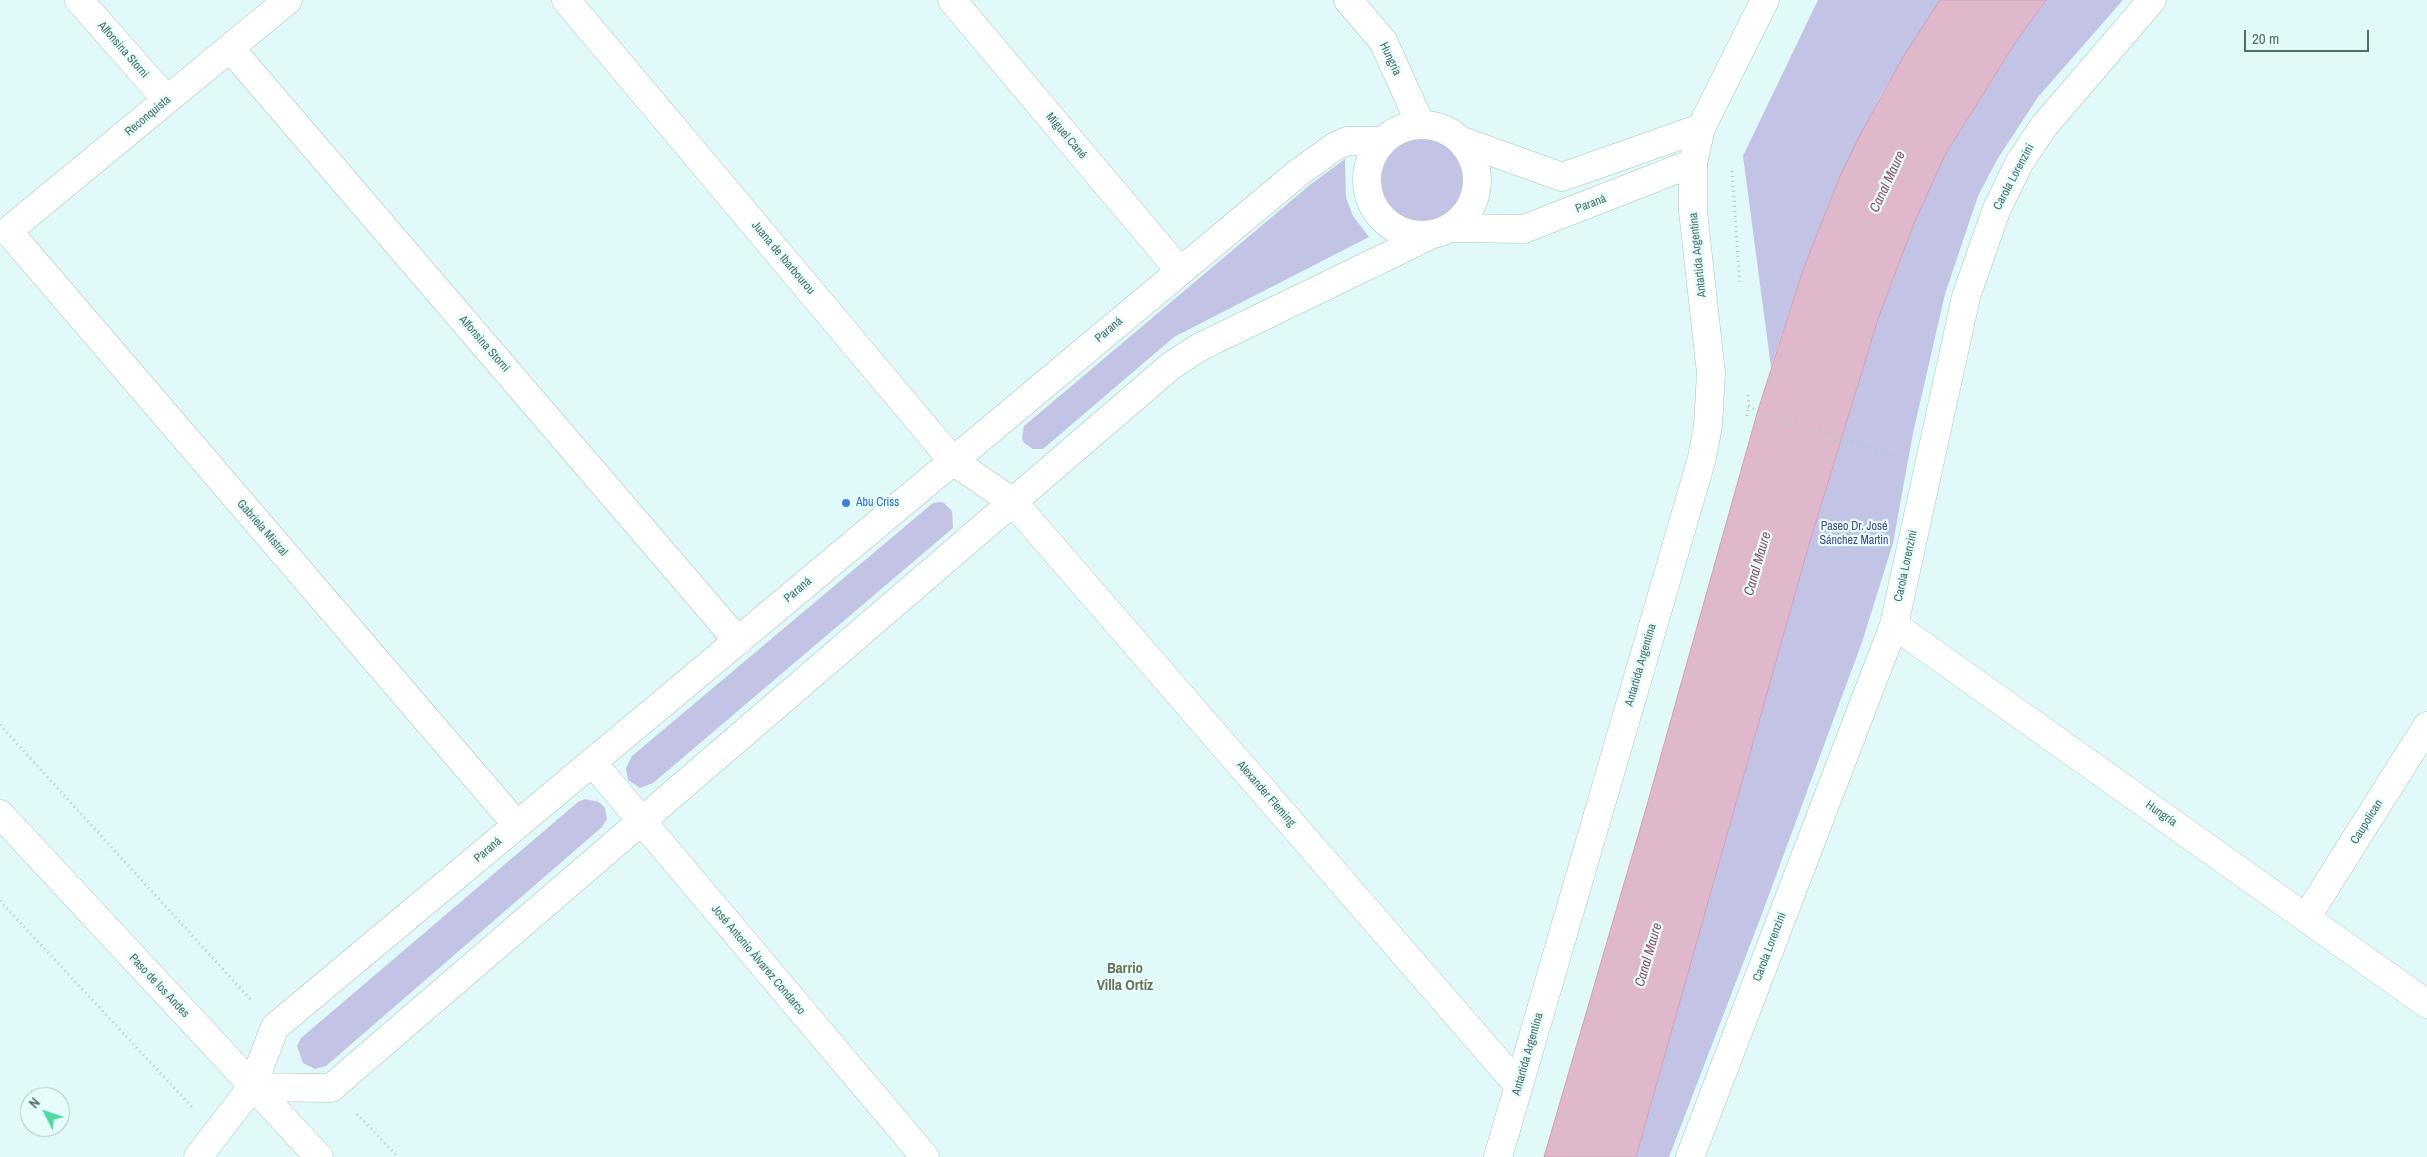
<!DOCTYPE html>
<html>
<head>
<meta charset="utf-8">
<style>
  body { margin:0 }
  #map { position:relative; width:2427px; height:1157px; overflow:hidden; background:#e1f9f9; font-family:"Archivo Narrow",sans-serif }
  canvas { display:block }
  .north { position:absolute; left:20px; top:1087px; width:50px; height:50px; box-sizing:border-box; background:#e7fdfd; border:1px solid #a9c4c0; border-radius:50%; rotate:311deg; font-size:14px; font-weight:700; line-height:20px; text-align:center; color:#4b6e65 }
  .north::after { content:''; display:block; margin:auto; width:18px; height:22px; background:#51d9a3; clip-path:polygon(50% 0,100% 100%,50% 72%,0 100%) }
  .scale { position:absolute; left:2244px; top:30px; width:125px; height:22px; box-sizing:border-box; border:2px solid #4b6e65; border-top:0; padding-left:6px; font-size:15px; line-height:18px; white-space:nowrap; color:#4b6e65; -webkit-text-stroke:4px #e7fdfd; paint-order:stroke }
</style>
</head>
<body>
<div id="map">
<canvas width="2427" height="1157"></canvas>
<div class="north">N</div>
<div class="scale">20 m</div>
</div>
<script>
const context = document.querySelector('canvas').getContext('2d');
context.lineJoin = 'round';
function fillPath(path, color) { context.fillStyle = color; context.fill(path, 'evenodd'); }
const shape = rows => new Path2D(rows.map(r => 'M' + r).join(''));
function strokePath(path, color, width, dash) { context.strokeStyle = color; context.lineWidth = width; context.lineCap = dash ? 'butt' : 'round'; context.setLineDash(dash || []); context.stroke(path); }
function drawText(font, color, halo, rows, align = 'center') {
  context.font = font + ' "Archivo Narrow",sans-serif'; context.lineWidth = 4.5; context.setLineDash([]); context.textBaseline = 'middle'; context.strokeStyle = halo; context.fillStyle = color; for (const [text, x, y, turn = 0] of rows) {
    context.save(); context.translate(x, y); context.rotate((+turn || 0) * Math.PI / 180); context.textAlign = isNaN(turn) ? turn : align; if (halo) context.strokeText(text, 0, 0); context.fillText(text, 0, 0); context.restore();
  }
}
fillPath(shape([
  [1818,0,1940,0,1881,95,1840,176,1803,270,1771,367,1743,156],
  [2046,0,2123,0,2038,97,1998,158,1978,196,1945,294,1913,433,1893,543,1862,642,1760,919,1669,1157,1636,1157,1808,548,1878,319,1913,226,1945,155,2015,43],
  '1379 180a42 42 0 1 1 84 0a42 42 0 1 1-84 0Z',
  [1345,159,1346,198,1353,216,1369,237,1174,337,1043,449,1033,449,1024,443,1022,438,1024,426,1311,184],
  [940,502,944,503,952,511,953,528,653,783,640,788,628,780,626,768,632,756,933,503],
  [585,799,599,802,605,808,607,819,602,827,326,1066,315,1069,303,1063,297,1046,301,1038,578,802]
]), '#c2c3e5');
const water = shape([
  [1940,0,2046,0,2015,43,1945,155,1913,226,1878,319,1808,548,1636,1157,1544,1157,1647,805,1758,410,1803,270,1840,176,1860,135,1903,57,1940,0]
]);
fillPath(water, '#e0b8cb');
strokePath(water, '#d1a0b7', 1);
const street = shape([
  [79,0,167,100],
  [288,0,8,231,517,825],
  [566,0,953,461,1013,502,1518,1085],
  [952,0,1180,271],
  [230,48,738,641],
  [1894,625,2427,1004],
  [592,762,925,1157],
  [2306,918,2427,726]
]);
const secondary = shape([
  [1348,0,1383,41,1421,125],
  '1367 180a55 55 0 1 1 110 0a55 55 0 1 1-110 0Z',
  [1462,141,1562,177,1701,128],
  [1449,228,1524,229,1693,163],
  [0,814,319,1157],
  [252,1087,331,1088,1172,365,1200,347,1433,234],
  [198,1157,252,1087,275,1027,1298,173,1334,147,1347,141,1383,141],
  [1498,1157,1702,458,1708,426,1711,373,1693,211,1693,163,1701,128,1765,0],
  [1690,1157,1894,625,1966,297,1996,211,2019,163,2044,126,2152,0]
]);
strokePath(street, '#a7c6c1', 29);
strokePath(secondary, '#a3c7c0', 29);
strokePath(shape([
  [1732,171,1740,285],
  [1748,407,1894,456],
  [1747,416,1749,407,1748,393],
  [0,725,251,1000],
  [0,901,192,1107],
  [357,1114,398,1157]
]), '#a0d0c5', 3, [1, 4]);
strokePath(street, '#fff', 28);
strokePath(secondary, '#fff', 28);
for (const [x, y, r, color] of [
  [846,503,5,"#3f7fe0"]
]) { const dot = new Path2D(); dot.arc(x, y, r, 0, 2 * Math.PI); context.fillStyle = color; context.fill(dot); strokePath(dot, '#e7fdfd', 2); }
drawText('12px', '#4b6e65', '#e7fdfd', [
  ["Alfonsina Storni",123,50,49],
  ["Hungría",1390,59,65],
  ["Reconquista",148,116,-40],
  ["Miguel Cané",1066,136,50],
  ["Carola Lorenzini",2014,177,-62],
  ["Paraná",1591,204,-21],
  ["Antartida Argentina",1698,255,-96],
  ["Juana de Ibarbourou",783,258,50],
  ["Paraná",1109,330,-40],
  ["Alfonsina Storni",484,344,49],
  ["Gabriela Mistral",262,528,49],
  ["Carola Lorenzini",1906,566,-78],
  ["Paraná",798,590,-40],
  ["Antartida Argentina",1641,665,-74],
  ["Alexander Fleming",1266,794,49],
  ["Hungría",2161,814,35],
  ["Caupolican",2367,822,-58],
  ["Paraná",488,850,-40],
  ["Carola Lorenzini",1770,947,-69],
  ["José Antonio Álvarez Condarco",758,960,50],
  ["Paso de los Andes",159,986,47],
  ["Antartida Argentina",1528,1054,-74]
]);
drawText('12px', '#366cbe', '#e7fdfd', [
  ["Abu Criss",856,503]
], 'left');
drawText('12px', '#4e4a7e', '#e7fdfd', [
  ["Paseo Dr. José",1854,527],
  ["Sánchez Martin",1854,541]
]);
drawText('italic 14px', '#93516f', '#e7fdfd', [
  ["Canal Maure",1888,182,-65],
  ["Canal Maure",1758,564,-74],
  ["Canal Maure",1649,955,-74]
]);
drawText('bold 15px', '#707152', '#e7fdfd', [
  ["Barrio",1125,969],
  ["Villa Ortíz",1125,986]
]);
</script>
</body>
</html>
